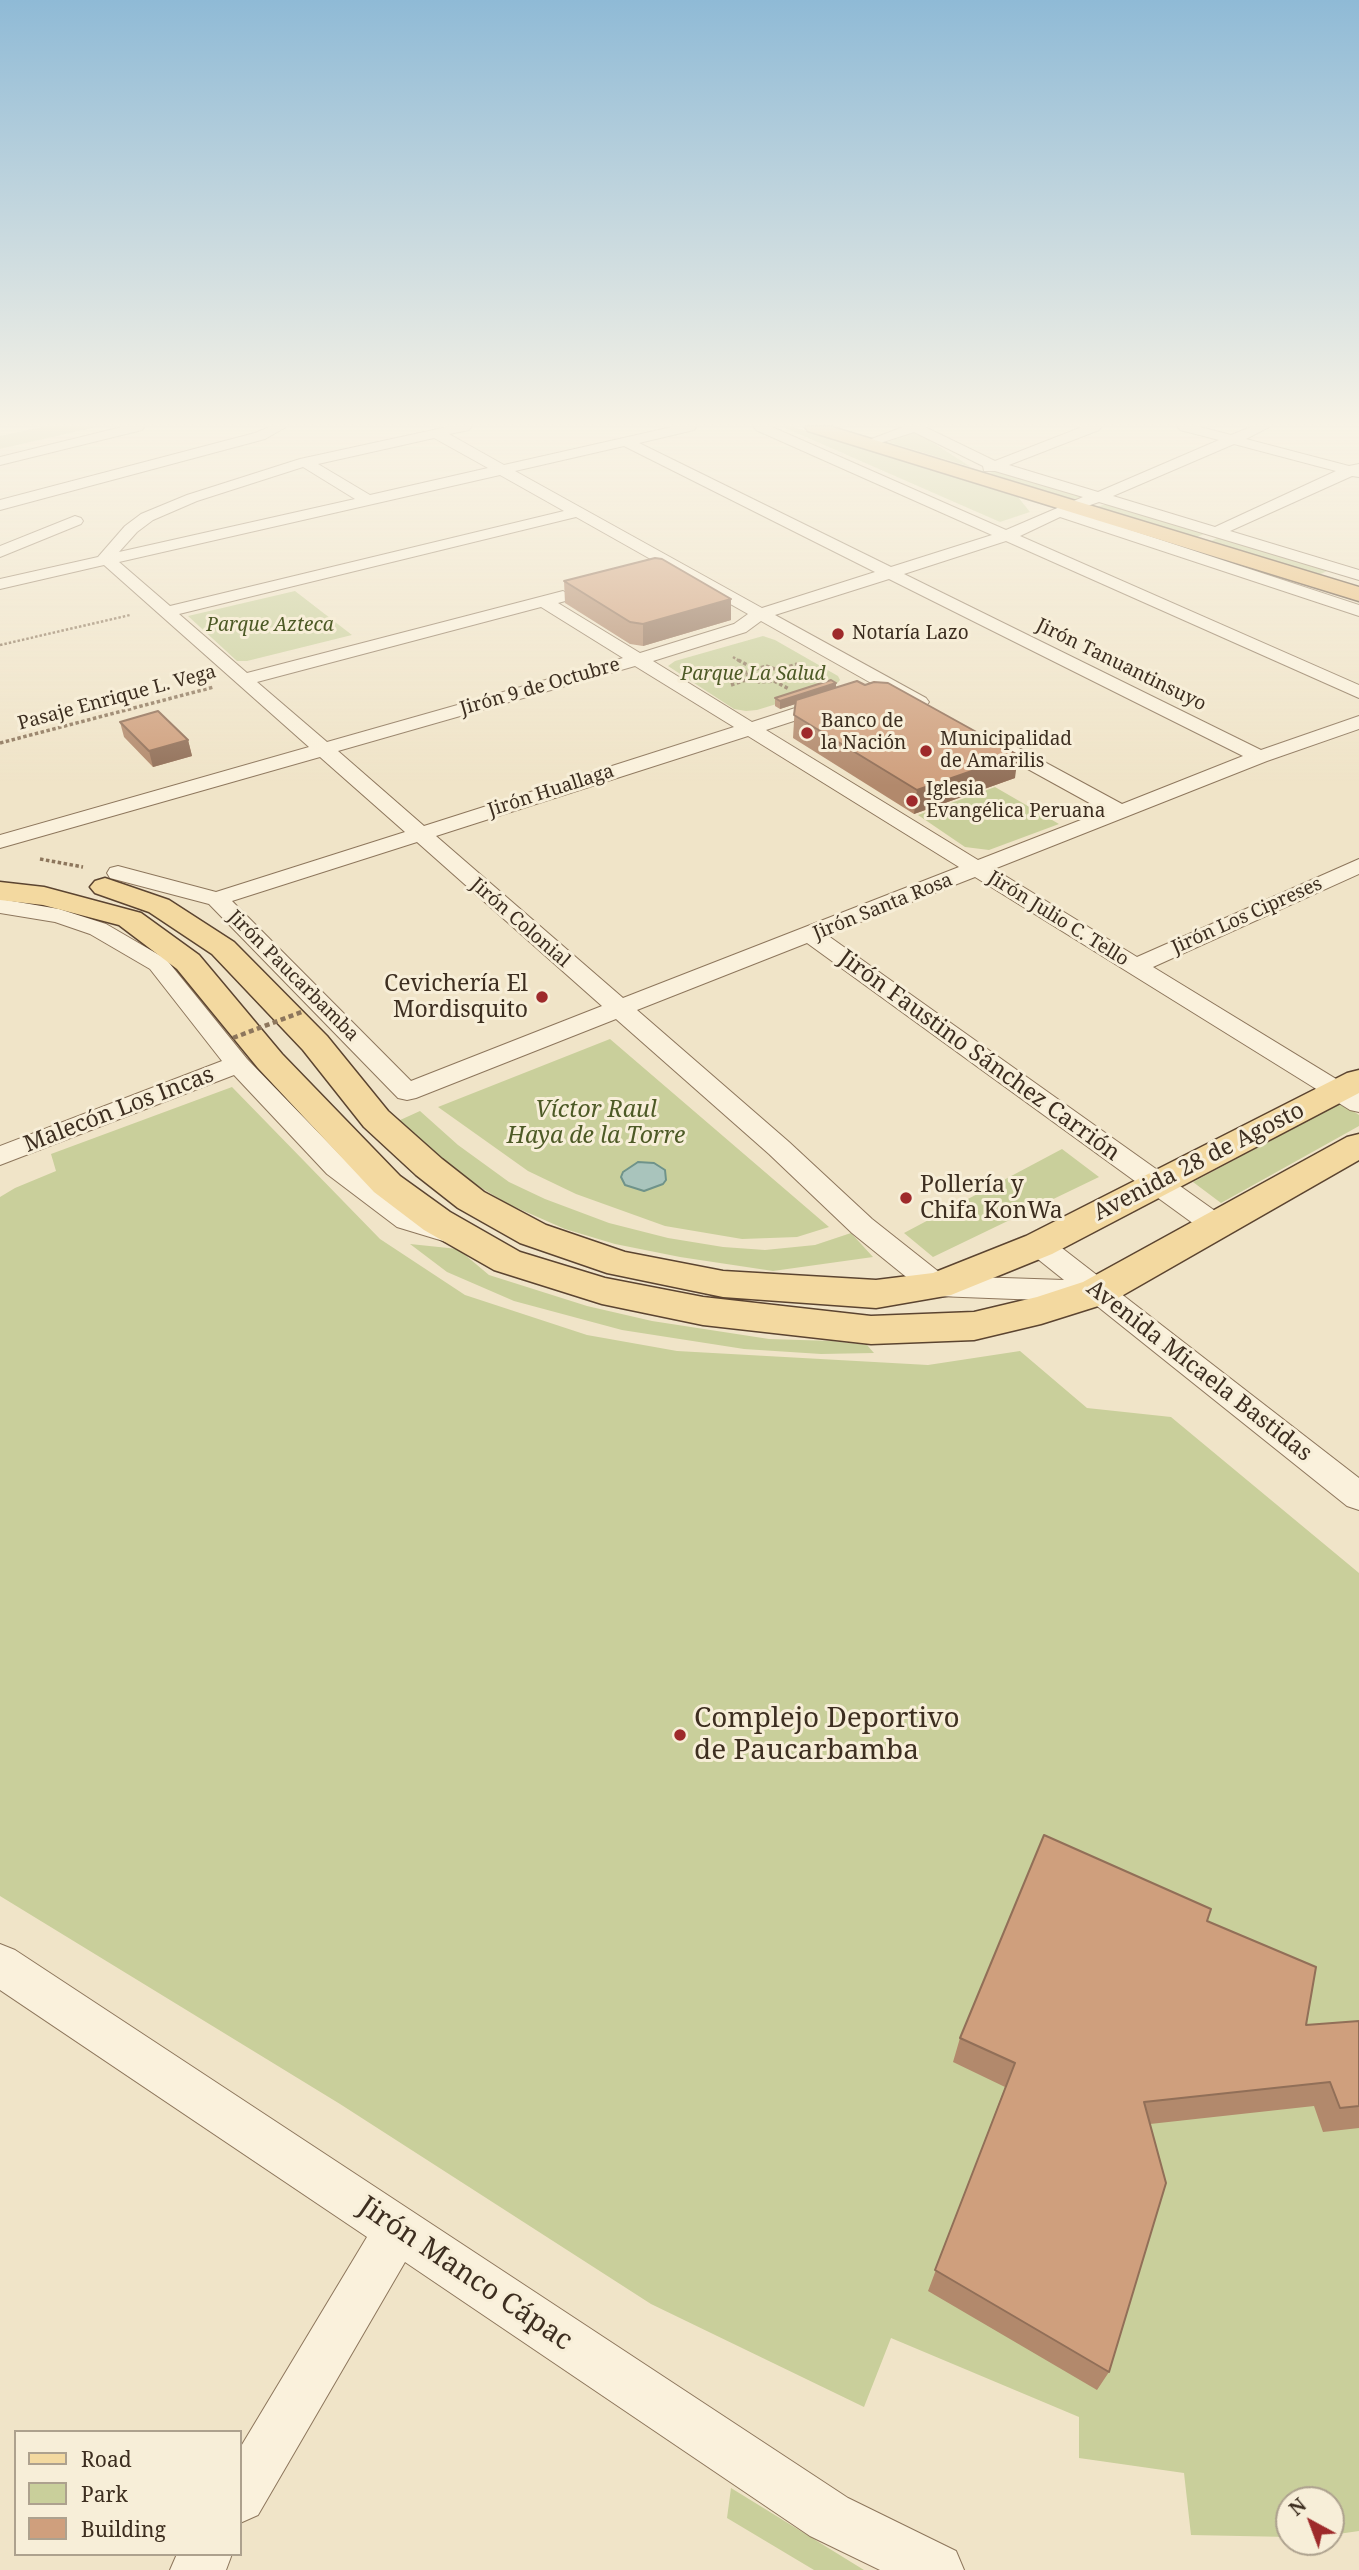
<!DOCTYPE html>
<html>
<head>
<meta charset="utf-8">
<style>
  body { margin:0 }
  #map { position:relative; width:1359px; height:2570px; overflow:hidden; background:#f0e4c8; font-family:"Noto Serif",serif }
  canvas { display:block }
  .legend { position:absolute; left:14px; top:2430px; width:228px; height:126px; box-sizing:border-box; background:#f7eed8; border:2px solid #ada18e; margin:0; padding:9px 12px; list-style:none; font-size:21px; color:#3d2e20 }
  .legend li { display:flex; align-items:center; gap:14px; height:35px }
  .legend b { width:35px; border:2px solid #ada18e }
  .north { position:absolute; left:1275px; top:2486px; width:70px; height:70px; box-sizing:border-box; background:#f7eed8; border:2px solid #ada18e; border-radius:50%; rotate:319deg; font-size:19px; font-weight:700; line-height:28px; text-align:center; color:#3d2e20 }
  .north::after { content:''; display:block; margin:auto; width:24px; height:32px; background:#9e2a2b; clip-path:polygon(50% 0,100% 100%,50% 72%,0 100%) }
</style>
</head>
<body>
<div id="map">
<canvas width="1359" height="2570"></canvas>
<ul class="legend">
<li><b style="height:9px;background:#f3d9a0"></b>Road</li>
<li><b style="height:19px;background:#c9cf9b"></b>Park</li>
<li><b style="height:19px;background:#cf9f7d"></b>Building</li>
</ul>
<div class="north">N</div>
</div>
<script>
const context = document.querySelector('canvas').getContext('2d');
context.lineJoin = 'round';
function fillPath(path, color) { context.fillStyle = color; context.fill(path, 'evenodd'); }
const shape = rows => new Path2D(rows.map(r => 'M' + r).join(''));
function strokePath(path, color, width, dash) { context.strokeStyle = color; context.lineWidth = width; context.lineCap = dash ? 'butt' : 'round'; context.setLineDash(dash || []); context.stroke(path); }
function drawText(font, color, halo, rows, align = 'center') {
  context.font = font + ' "Noto Serif",serif'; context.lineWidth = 6; context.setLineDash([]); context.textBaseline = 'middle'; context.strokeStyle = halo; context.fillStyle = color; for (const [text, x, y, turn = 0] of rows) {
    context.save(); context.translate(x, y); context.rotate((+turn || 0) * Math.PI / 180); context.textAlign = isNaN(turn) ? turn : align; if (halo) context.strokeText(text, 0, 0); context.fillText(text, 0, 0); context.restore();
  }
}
fillPath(shape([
  [42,427,96,427,0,449,0,436],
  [783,427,793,427,1018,497,1030,512,1000,522],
  [915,431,971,467,888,442],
  [997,470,1085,497,1073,501,989,473],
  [1106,504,1208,532,1191,540,1093,508],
  [1219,537,1327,571,1315,577,1209,542],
  [295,591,352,635,247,661,237,661,188,616],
  [763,636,775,640,838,676,840,680,835,686,757,710,746,711,734,709,668,666,675,661],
  [995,787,1059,824,989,850,965,847,918,815],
  [610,1039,829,1227,797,1237,742,1239,665,1226,576,1194,528,1171,438,1107],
  [232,1087,380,1239,465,1295,587,1335,677,1351,928,1365,1020,1351,1087,1408,1171,1417,1359,1573,1359,2531,1331,2535,1331,2500,1289,2500,1289,2537,1191,2535,1184,2473,1079,2458,1079,2417,891,2338,864,2407,651,2304,340,2104,0,1896,0,1197,15,1188,56,1171,51,1154],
  [1341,1103,1359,1115,1359,1126,1221,1203,1193,1182],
  [420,1111,458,1145,509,1182,545,1199,609,1223,668,1238,723,1247,765,1250,815,1245,851,1233,873,1257,773,1271,680,1257,615,1244,565,1229,508,1204,457,1173,398,1121],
  [1062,1149,1099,1177,933,1257,904,1233],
  [410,1244,458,1249,489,1275,587,1306,652,1321,769,1339,832,1341,867,1345,874,1353,821,1354,744,1349,622,1330,514,1301,447,1272],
  [731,2488,864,2570,814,2570,727,2518]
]), '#c9cf9b');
const water = shape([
  [638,1162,654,1163,665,1170,666,1180,663,1184,644,1191,625,1185,621,1177,623,1172,638,1162]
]);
fillPath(water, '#a9c4bc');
strokePath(water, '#6f938a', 2);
const minor = shape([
  [122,427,144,427,142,430,0,465,0,457,122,427],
  [269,427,286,427,265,439,0,510,0,500,255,433,269,427],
  [447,427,471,427,469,430,449,434,504,465,672,427,696,427,694,430,639,443,891,567,992,535,756,430,754,427,772,427,1006,530,1083,497,995,471,984,471,983,466,914,432,868,447,861,443,903,427,925,427,995,461,1082,427,1101,427,1099,430,1009,465,1098,492,1219,440,1180,430,1178,427,1200,427,1231,435,1251,427,1269,427,1246,439,1349,466,1359,464,1359,477,1352,476,1230,531,1359,570,1359,580,1099,502,1073,511,1359,605,1359,616,1060,517,1020,536,1359,685,1359,698,1006,541,904,574,1261,750,1359,716,1359,729,1267,761,994,869,1137,957,1359,859,1359,874,1153,967,1359,1093,1359,1112,1350,1110,975,877,827,935,1225,1218,1229,1225,1225,1232,1215,1235,1205,1232,807,943,637,1010,789,1142,872,1219,944,1276,1064,1280,1029,1252,1024,1245,1029,1238,1039,1235,1049,1238,1359,1478,1359,1510,1347,1506,1092,1302,937,1296,926,1293,852,1233,769,1154,616,1019,416,1098,407,1100,398,1098,209,904,110,878,107,873,110,868,118,866,216,892,405,832,320,757,0,848,0,835,309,747,104,565,0,589,0,579,98,557,125,526,141,514,187,495,300,459,447,427],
  [434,438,488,468,370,495,318,464,434,438],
  [1234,444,1336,471,1215,527,1113,496,1234,444],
  [624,446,875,572,762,608,515,471,624,446],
  [303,467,355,499,119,552,137,532,153,520,197,501,303,467],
  [500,475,564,511,170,606,119,562,500,475],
  [576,517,748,614,734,624,640,653,558,603,569,600,572,596,563,591,247,673,179,614,576,517],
  [889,579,1243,756,1122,804,991,733,977,733,974,737,977,741,1104,811,978,860,766,730,840,706,843,702,840,698,826,698,752,722,653,661,746,632,761,621,912,706,926,706,929,702,926,698,775,615,889,579],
  [541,607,623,658,327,742,257,682,541,607],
  [635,666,734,727,424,826,338,751,635,666],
  [748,736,959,867,623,998,436,836,748,736],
  [417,842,602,1006,411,1081,232,901,417,842],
  [75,516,81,518,83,521,81,524,0,557,0,546,75,516],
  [0,899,59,909,106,924,166,959,247,1059,347,1162,417,1213,463,1227,467,1234,463,1241,453,1244,397,1227,327,1174,234,1075,0,1165,0,1146,222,1061,150,969,90,934,55,922,0,913,0,899],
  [0,1944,15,1950,848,2498,956,2551,964,2570,880,2570,810,2536,405,2262,258,2515,240,2523,240,2448,367,2237,0,1990,0,1944],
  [177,2554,232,2554,226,2570,170,2570,177,2554]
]);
const primary = shape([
  [105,878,169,900,234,942,327,1036,388,1111,442,1159,484,1192,546,1225,625,1252,723,1271,876,1280,933,1273,1026,1236,1347,1073,1359,1070,1359,1093,1052,1254,951,1295,876,1308,723,1297,607,1273,520,1243,458,1208,416,1175,364,1127,303,1050,212,954,149,912,95,893,90,887,95,881,105,878],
  [0,882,44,887,141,913,199,955,282,1054,400,1176,450,1212,520,1252,605,1278,703,1297,871,1316,974,1312,1037,1297,1083,1282,1347,1137,1359,1134,1359,1160,1111,1302,1041,1324,974,1340,871,1344,703,1325,602,1304,494,1270,424,1230,374,1192,258,1068,177,969,119,925,43,905,0,900,0,882]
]);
const trunk = shape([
  [805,427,832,427,1359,587,1359,601,808,431,805,427]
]);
strokePath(minor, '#8d765c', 2);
strokePath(primary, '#5b4430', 3);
strokePath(trunk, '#5b4430', 3);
strokePath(shape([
  [0,645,130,615],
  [733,657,741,662]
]), '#8d765c', 2.5, [2.5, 2]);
strokePath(shape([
  [738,660,753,668],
  [766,666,778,670,781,675,774,681,759,682,744,673,766,666],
  [778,670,797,664],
  [774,681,789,689],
  [731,685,749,679],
  [0,743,214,687],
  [40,859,83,867]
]), '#8d765c', 3.5, [3.5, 2.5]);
fillPath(minor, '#faf1dc');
fillPath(primary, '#f3d9a0');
fillPath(trunk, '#eabe7c');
strokePath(shape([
  [233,1038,304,1011]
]), '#8d765c', 4.5, [5, 3.5]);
fillPath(shape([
  [564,581,731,620,643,646,630,644,565,603],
  [865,685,1015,778,914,814,793,738,795,704,780,709,775,706,775,698,836,687],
  [120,722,188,740,192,756,153,767,124,737],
  [1207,1921,1306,2025,1359,2021,1359,2128,1323,2132,1314,2106,1150,2124,1109,2372,1097,2390,928,2291,1005,2087,953,2062,960,2038]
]), '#b2896c');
fillPath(shape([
  [731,599,731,620,643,646,643,624],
  [836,683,836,691,780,709,780,701],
  [188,740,192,756,153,767,149,751],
  [1018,755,1015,778,914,814,917,790]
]), '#916f58');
const building = shape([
  [655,558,662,559,731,599,643,624,630,622,564,581,655,558],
  [831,680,836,683,780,701,775,698,831,680],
  [857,681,865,685,874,682,888,683,1018,755,917,790,794,715,796,700,857,681],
  [158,711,188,740,149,751,120,722,158,711],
  [1044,1835,1211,1909,1207,1921,1316,1967,1306,2025,1359,2021,1359,2106,1340,2108,1330,2082,1144,2102,1166,2183,1109,2372,935,2270,1015,2063,960,2038,1044,1835]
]);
fillPath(building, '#cf9f7d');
strokePath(building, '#916f58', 2);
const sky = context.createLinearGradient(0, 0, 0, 786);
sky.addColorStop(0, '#8fbad6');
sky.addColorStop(0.54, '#f8f3e6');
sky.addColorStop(1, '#f8f3e600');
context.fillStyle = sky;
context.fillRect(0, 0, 1359, 786);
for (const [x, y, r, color] of [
  [838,634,7,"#9e2a2b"],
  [807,733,7,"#9e2a2b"],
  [926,751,7,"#9e2a2b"],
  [912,801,7,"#9e2a2b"],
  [542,997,7,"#9e2a2b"],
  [906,1198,7,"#9e2a2b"],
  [680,1735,7,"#9e2a2b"]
]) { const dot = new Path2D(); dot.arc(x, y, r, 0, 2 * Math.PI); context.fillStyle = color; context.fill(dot); strokePath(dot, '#f7eed8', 2.5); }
drawText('italic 19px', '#4d5a26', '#f7eed8', [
  ["Parque Azteca",270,626],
  ["Parque La Salud",753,675]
]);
drawText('19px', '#3d2e20', '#f7eed8', [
  ["Notaría Lazo",852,634],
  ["Banco de",821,722],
  ["la Nación",821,744],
  ["Municipalidad",940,740],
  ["de Amarilis",940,762],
  ["Iglesia",926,790],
  ["Evangélica Peruana",926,812]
], 'left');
drawText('19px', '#3d2e20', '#f7eed8', [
  ["Jirón Tanuantinsuyo",1121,665,26],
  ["Jirón 9 de Octubre",540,687,-16],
  ["Pasaje Enrique L. Vega",117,698,-15],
  ["Jirón Huallaga",551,791,-18],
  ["Jirón Santa Rosa",883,907,-22],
  ["Jirón Los Cipreses",1247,916,-24],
  ["Jirón Julio C. Tello",1058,919,32],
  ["Jirón Colonial",520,923,41],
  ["Jirón Paucarbamba",293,976,45]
]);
drawText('23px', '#3d2e20', '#f7eed8', [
  ["Cevichería El",528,984],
  ["Mordisquito",528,1010],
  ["Pollería y",920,1185,"left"],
  ["Chifa KonWa",920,1211,"left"]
], 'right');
drawText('23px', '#3d2e20', '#f7eed8', [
  ["Jirón Faustino Sánchez Carrión",979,1056,36],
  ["Malecón Los Incas",119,1110,-21],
  ["Avenida 28 de Agosto",1199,1162,-27],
  ["Avenida Micaela Bastidas",1199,1371,38]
]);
drawText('italic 23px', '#4d5a26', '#f7eed8', [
  ["Víctor Raul",596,1110],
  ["Haya de la Torre",596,1136]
]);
drawText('28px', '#3d2e20', '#f7eed8', [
  ["Complejo Deportivo",694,1719],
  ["de Paucarbamba",694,1751]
], 'left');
drawText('28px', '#3d2e20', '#f7eed8', [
  ["Jirón Manco Cápac",465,2274,34]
]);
</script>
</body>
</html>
